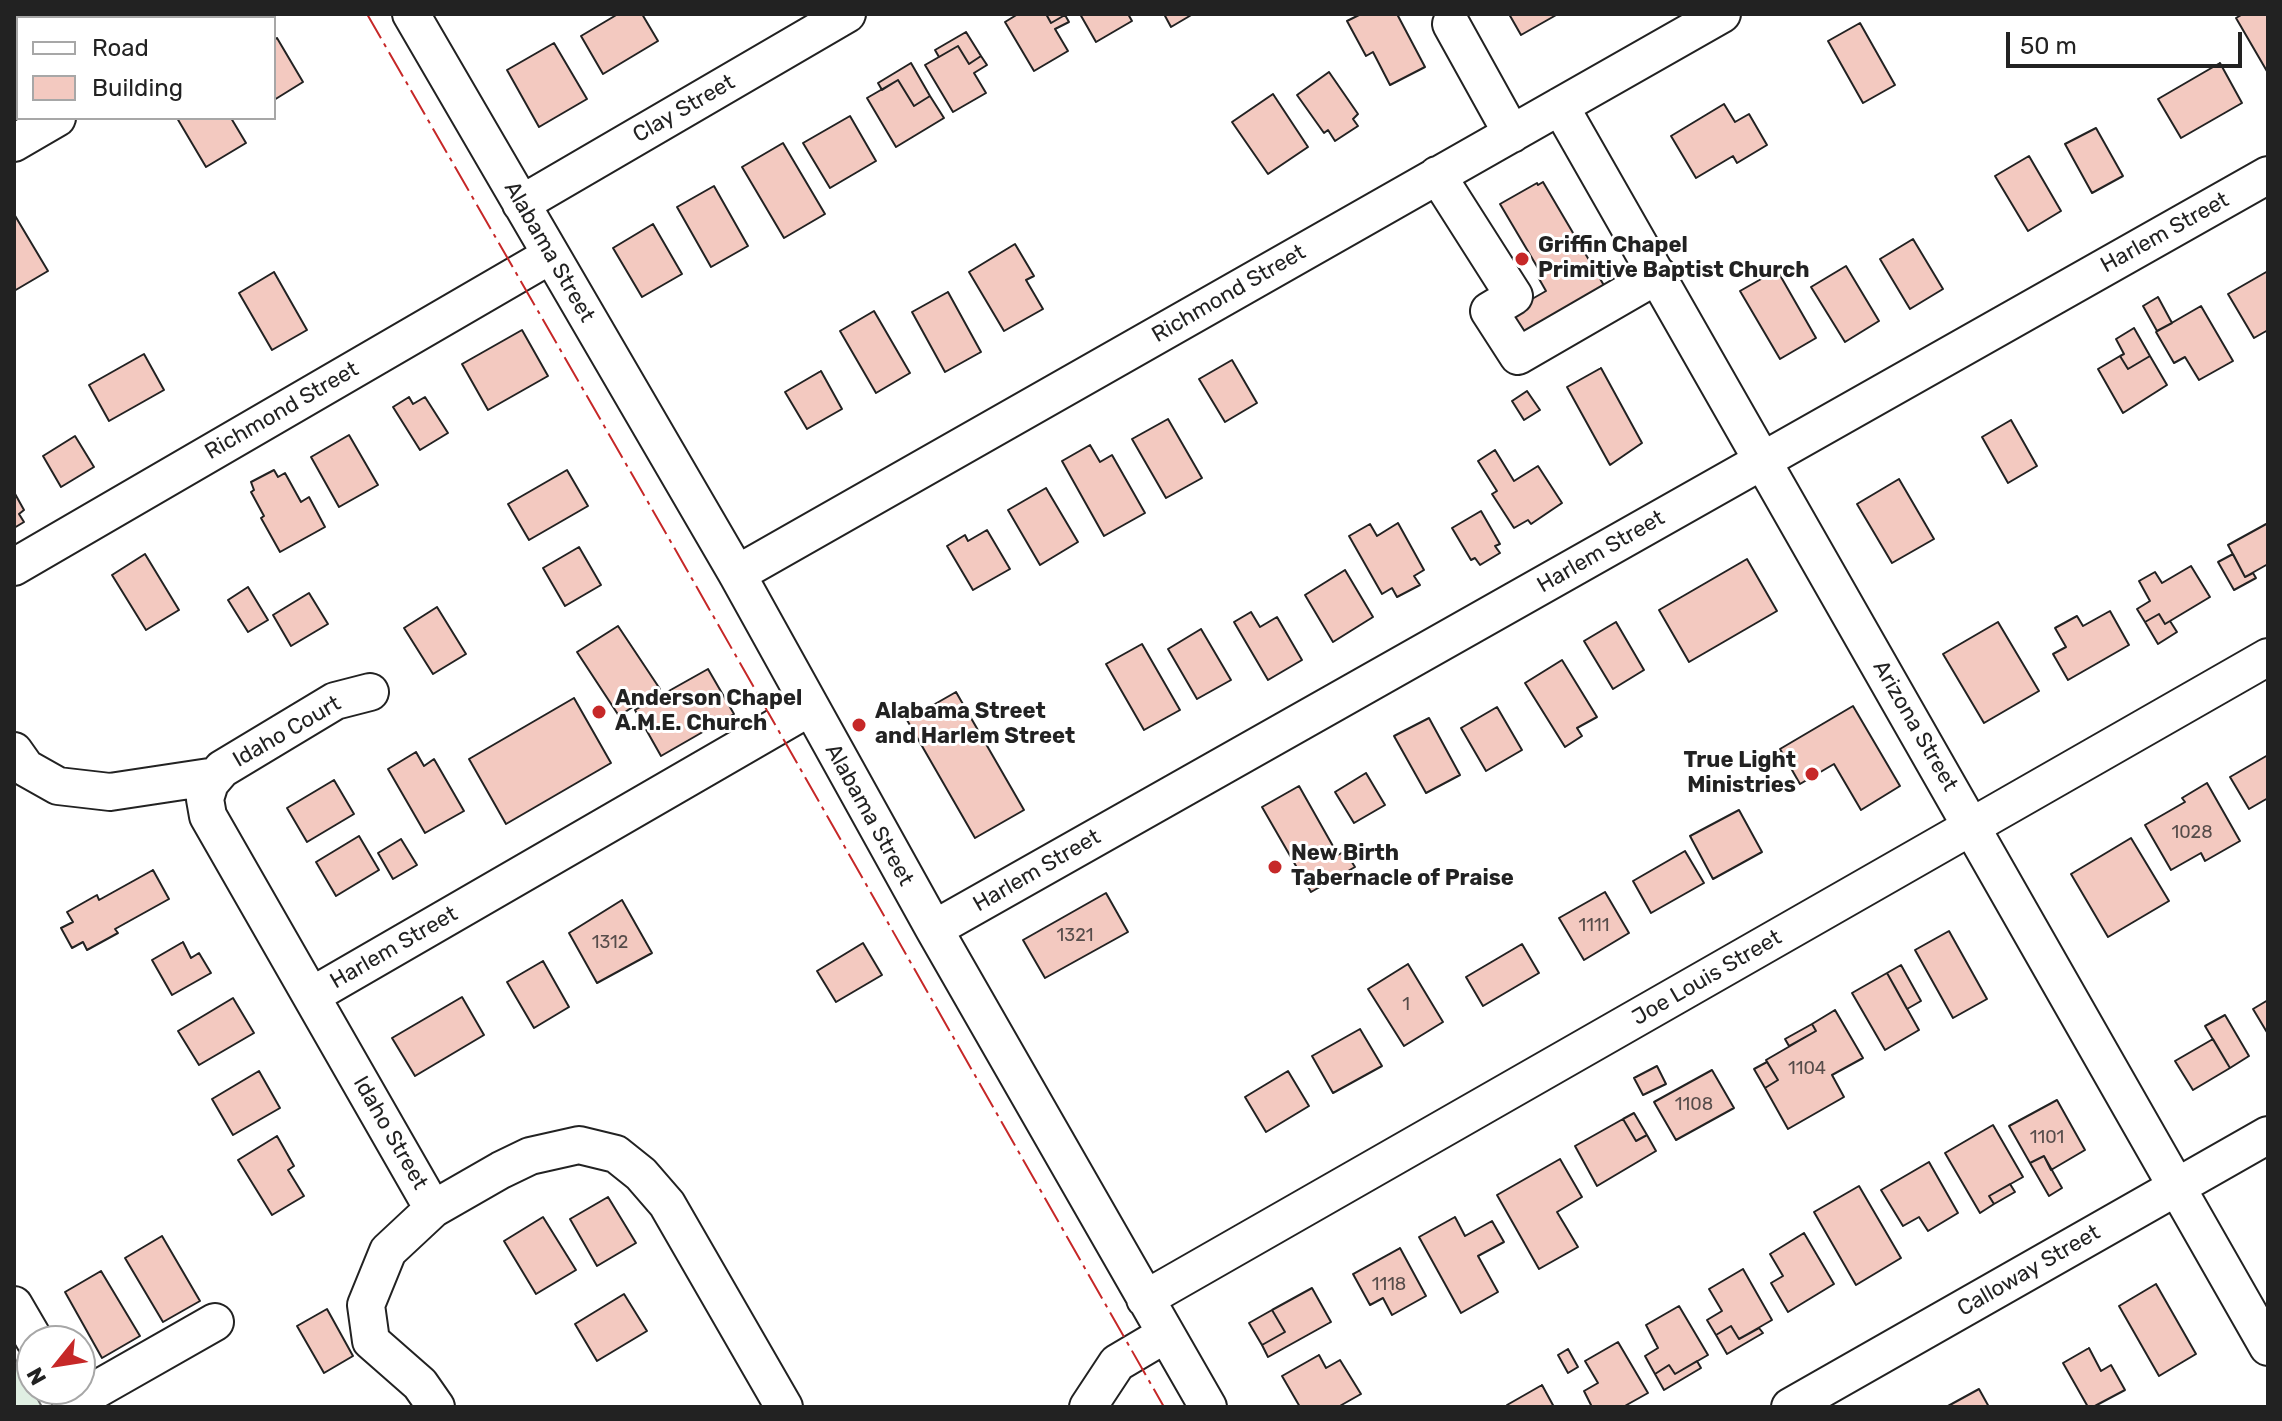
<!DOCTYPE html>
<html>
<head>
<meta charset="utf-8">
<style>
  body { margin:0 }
  #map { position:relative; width:2282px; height:1421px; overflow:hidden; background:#fff; font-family:Rubik,sans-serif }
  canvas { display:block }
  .frame { position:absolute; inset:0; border:16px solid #222; pointer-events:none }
  .legend { position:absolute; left:16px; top:16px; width:260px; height:104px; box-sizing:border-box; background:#fff; border:2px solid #a7a7a7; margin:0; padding:10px 14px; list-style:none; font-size:24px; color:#222 }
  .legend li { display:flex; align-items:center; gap:16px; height:40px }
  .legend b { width:40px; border:2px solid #a7a7a7 }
  .north { position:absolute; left:16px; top:1325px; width:80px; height:80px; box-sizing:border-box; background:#fff; border:2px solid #a7a7a7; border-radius:50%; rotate:240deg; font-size:22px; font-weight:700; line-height:32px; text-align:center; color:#222 }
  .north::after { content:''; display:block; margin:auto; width:28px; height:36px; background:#c62828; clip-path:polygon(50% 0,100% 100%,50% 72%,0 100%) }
  .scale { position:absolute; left:2006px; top:32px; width:236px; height:36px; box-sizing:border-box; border:4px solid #222; border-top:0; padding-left:10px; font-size:24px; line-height:28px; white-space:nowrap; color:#222; -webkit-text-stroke:6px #fff; paint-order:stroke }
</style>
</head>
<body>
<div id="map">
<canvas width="2282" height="1421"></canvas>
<div class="frame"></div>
<ul class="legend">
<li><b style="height:10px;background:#fff"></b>Road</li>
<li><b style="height:22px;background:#f3c9c0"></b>Building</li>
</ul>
<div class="north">N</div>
<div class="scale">50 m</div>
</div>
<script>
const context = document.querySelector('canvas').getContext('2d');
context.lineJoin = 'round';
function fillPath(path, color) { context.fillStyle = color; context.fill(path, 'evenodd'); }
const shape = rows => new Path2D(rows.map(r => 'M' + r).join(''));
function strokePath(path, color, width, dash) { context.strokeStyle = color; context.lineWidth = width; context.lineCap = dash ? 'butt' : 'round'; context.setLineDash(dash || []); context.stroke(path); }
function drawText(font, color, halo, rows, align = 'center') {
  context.font = font + ' Rubik,sans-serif'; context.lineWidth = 6; context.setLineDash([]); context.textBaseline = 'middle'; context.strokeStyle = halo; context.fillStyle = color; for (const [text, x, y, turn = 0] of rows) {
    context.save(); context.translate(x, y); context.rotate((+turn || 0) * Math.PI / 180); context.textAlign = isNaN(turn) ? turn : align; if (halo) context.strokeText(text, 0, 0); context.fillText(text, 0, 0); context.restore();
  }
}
const green = shape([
  [14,1357,32,1389,42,1407,14,1407,14,1357]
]);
fillPath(green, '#e0efe3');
strokePath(green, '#6f6f6f', 2);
const building = shape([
  [618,14,642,14,658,41,603,74,581,36,618,14],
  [1018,14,1046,14,1051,23,1065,15,1069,22,1055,29,1068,51,1034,71,1005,22,1018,14],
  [1046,14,1065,14,1065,15,1051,23,1046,14],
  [1080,14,1128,14,1132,21,1096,42,1080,14],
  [1164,14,1193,14,1171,27,1164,14],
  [1361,14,1397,14,1425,67,1390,85,1373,52,1366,56,1347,21,1361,14],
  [1509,14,1558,14,1521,35,1509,14],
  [2243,14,2268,14,2268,73,2236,18,2243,14],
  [1860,23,1895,85,1863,103,1828,41,1860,23],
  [966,32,981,56,969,64,958,46,939,57,935,50,966,32],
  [277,38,303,82,274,100,274,40,277,38],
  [554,43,587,99,539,127,507,70,554,43],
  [958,46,969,64,981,56,987,65,974,73,986,93,953,112,925,65,958,46],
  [14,47,18,54,18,82,14,84,14,47],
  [911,63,930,96,914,106,898,80,882,90,878,83,911,63],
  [2220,63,2242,103,2181,138,2158,99,2220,63],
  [1329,72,1358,114,1353,119,1358,126,1335,141,1328,130,1324,133,1297,95,1329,72],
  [898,80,914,106,930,96,944,118,896,147,867,98,898,80],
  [1273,94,1308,147,1268,174,1232,122,1273,94],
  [1724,104,1735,122,1749,114,1767,145,1737,163,1733,156,1696,178,1671,136,1724,104],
  [850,116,876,161,830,188,803,143,850,116],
  [177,118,231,118,246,143,206,167,177,118],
  [2096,128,2123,176,2092,193,2065,144,2096,128],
  [783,143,825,214,784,238,742,167,783,143],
  [2029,156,2061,211,2028,231,1995,176,2029,156],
  [1543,182,1612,299,1525,350,1504,315,1546,291,1538,277,1542,275,1500,204,1537,183,1538,185,1543,182],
  [714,186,748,246,711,267,677,207,714,186],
  [14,214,48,271,14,291,14,214],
  [653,224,682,274,642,297,613,248,653,224],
  [1913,239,1943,289,1910,309,1880,259,1913,239],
  [1015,244,1034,276,1026,280,1043,309,1004,331,969,272,1015,244],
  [1846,266,1879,321,1845,342,1811,287,1846,266],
  [1777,270,1816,338,1780,359,1740,291,1777,270],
  [2268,271,2268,330,2254,338,2228,294,2268,271],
  [274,272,307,330,272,350,239,293,274,272],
  [948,292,981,352,945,372,912,312,948,292],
  [2158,297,2172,323,2157,331,2143,306,2158,297],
  [2201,306,2233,361,2199,380,2185,357,2174,363,2156,332,2201,306],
  [874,311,910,373,876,393,840,331,874,311],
  [2134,328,2150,356,2128,369,2120,356,2124,354,2116,339,2134,328],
  [522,330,548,376,488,410,462,364,522,330],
  [144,354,164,390,109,421,89,385,144,354],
  [2120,356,2128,369,2150,356,2167,385,2123,413,2098,369,2120,356],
  [1232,360,1257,403,1225,422,1199,379,1232,360],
  [1601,368,1642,443,1610,465,1567,387,1601,368],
  [821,371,842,409,807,429,785,392,821,371],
  [1527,391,1540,410,1524,420,1512,401,1527,391],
  [409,397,413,404,425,397,448,433,420,450,393,407,409,397],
  [1168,419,1202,478,1166,498,1132,439,1168,419],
  [2011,420,2037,466,2008,483,1982,437,2011,420],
  [349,435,378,485,339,507,311,457,349,435],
  [75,436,94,467,61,487,43,456,75,436],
  [1090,445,1100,462,1112,455,1145,513,1104,536,1062,461,1090,445],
  [1495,450,1514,481,1538,466,1562,503,1531,524,1528,520,1514,528,1492,494,1497,491,1478,461,1495,450],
  [274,470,278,477,285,473,301,502,309,497,325,527,280,552,261,518,264,516,251,492,254,490,251,482,274,470],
  [567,470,588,506,529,540,508,504,567,470],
  [1899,479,1934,539,1892,563,1857,504,1899,479],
  [1046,488,1078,542,1040,565,1008,510,1046,488],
  [14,492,24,510,19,514,24,522,14,528,14,492],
  [1481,511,1500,544,1495,546,1500,553,1480,565,1475,558,1471,560,1452,528,1481,511],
  [1398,523,1424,570,1414,576,1420,585,1397,597,1392,588,1382,594,1349,536,1370,524,1377,536,1398,523],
  [2268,523,2268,564,2245,577,2228,545,2268,523],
  [987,530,1010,569,973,590,947,546,965,535,968,541,987,530],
  [579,547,601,585,565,606,543,568,579,547],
  [145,554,179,610,146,630,112,575,145,554],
  [2233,554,2245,577,2253,573,2256,578,2234,590,2218,562,2233,554],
  [1747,559,1777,611,1689,662,1659,610,1747,559],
  [2191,566,2210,597,2165,624,2159,614,2145,622,2137,609,2150,601,2139,581,2155,572,2162,583,2191,566],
  [1345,570,1373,617,1333,642,1305,595,1345,570],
  [248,587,268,620,248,632,228,600,248,587],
  [309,593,328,624,291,646,273,615,309,593],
  [437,607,466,654,433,674,404,628,437,607],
  [2110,611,2129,645,2068,680,2053,654,2066,647,2055,628,2077,616,2083,626,2110,611],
  [1251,612,1260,627,1277,617,1302,660,1268,680,1234,622,1251,612],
  [2159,614,2165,624,2170,621,2177,632,2158,644,2145,622,2159,614],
  [1616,622,1644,670,1613,689,1584,641,1616,622],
  [1998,622,2039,691,1984,723,1943,654,1998,622],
  [618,626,660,689,619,716,577,652,618,626],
  [1201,629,1231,680,1197,699,1168,649,1201,629],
  [1142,644,1180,710,1144,730,1106,664,1142,644],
  [1562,660,1597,717,1577,728,1582,736,1565,747,1525,683,1562,660],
  [708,669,734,714,661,756,635,710,708,669],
  [956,692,1024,810,975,838,907,720,956,692],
  [574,698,611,763,506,824,469,759,574,698],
  [1853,706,1900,786,1861,810,1834,764,1800,784,1780,749,1853,706],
  [1497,707,1522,750,1486,771,1461,728,1497,707],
  [1429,718,1460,775,1426,793,1394,736,1429,718],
  [416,752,424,766,434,759,464,811,425,833,388,769,416,752],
  [2268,755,2268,798,2249,809,2230,777,2268,755],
  [1366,773,1385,805,1354,823,1335,792,1366,773],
  [334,780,354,814,307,842,287,808,334,780],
  [2207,783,2240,841,2205,861,2201,853,2171,870,2145,825,2185,802,2182,798,2207,783],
  [1299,786,1338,855,1345,851,1355,867,1311,892,1262,807,1299,786],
  [1739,810,1762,852,1713,879,1690,836,1739,810],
  [359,836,379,870,336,896,316,862,359,836],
  [2131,838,2169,901,2108,937,2071,874,2131,838],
  [401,839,417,865,393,879,378,853,401,839],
  [1685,851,1704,883,1651,913,1633,881,1685,851],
  [153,870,169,899,115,929,118,933,87,950,83,942,72,948,61,928,73,922,67,912,97,895,99,900,153,870],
  [1605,892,1629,933,1584,960,1559,918,1605,892],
  [1106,893,1128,932,1045,978,1023,940,1106,893],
  [622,900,652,953,597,983,569,933,622,900],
  [1949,931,1987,999,1953,1018,1915,950,1949,931],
  [183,942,191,958,199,953,211,973,172,995,152,960,183,942],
  [863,943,882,975,836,1002,817,971,863,943],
  [1522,944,1539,973,1483,1006,1466,977,1522,944],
  [543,961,569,1007,534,1028,507,982,543,961],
  [1408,964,1443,1022,1404,1046,1368,989,1408,964],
  [1901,965,1921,1001,1907,1009,1887,973,1901,965],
  [1887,973,1919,1030,1885,1050,1852,993,1887,973],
  [462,997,484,1035,415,1076,392,1038,462,997],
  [233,998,254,1033,199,1065,178,1031,233,998],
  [2268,1000,2268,1034,2253,1009,2268,1000],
  [1835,1010,1863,1058,1832,1075,1844,1097,1788,1129,1765,1088,1778,1080,1766,1060,1816,1031,1812,1024,1835,1010],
  [2225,1015,2249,1056,2230,1068,2205,1026,2225,1015],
  [1812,1024,1816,1031,1789,1046,1785,1039,1812,1024],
  [1360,1029,1382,1066,1333,1093,1312,1056,1360,1029],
  [2213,1039,2230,1068,2193,1090,2175,1061,2213,1039],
  [1767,1062,1778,1080,1765,1088,1754,1069,1767,1062],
  [1657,1066,1666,1084,1643,1095,1634,1078,1657,1066],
  [1712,1070,1734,1108,1676,1140,1654,1102,1712,1070],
  [259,1071,280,1108,233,1135,212,1099,259,1071],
  [1288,1071,1309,1106,1266,1132,1245,1097,1288,1071],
  [2057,1100,2085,1150,2051,1170,2044,1156,2030,1163,2009,1126,2057,1100],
  [1634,1113,1647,1135,1636,1141,1623,1119,1634,1113],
  [1623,1119,1636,1141,1647,1135,1656,1151,1597,1186,1575,1146,1623,1119],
  [1993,1125,2023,1177,1989,1196,1994,1204,1980,1213,1945,1153,1993,1125],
  [277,1136,294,1166,288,1170,304,1196,272,1215,238,1160,277,1136],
  [2044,1156,2062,1188,2049,1196,2030,1163,2044,1156],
  [1560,1159,1582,1197,1557,1212,1578,1247,1539,1269,1497,1195,1560,1159],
  [1929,1162,1958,1213,1928,1231,1919,1217,1903,1226,1881,1190,1929,1162],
  [2010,1184,2015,1192,1994,1204,1989,1196,2010,1184],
  [1859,1186,1901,1258,1856,1285,1814,1212,1859,1186],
  [608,1197,636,1243,597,1266,570,1219,608,1197],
  [543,1217,576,1270,536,1294,504,1241,543,1217],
  [1455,1217,1465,1236,1492,1221,1504,1242,1478,1256,1498,1292,1461,1313,1419,1237,1455,1217],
  [1804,1233,1834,1284,1788,1312,1771,1283,1783,1276,1770,1254,1804,1233],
  [162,1236,200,1301,163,1322,125,1258,162,1236],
  [1400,1248,1426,1296,1392,1315,1383,1298,1370,1305,1353,1274,1400,1248],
  [1743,1269,1772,1320,1739,1339,1731,1326,1716,1335,1707,1320,1722,1311,1709,1289,1743,1269],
  [101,1271,140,1336,102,1358,65,1292,101,1271],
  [2156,1284,2196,1354,2159,1376,2119,1306,2156,1284],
  [1312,1288,1331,1322,1268,1357,1262,1345,1285,1332,1272,1310,1312,1288],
  [624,1294,647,1331,597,1361,575,1324,624,1294],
  [1679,1306,1708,1355,1675,1374,1669,1365,1655,1374,1645,1356,1658,1348,1646,1325,1679,1306],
  [327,1309,353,1356,324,1373,297,1326,327,1309],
  [1272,1310,1285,1332,1262,1345,1249,1323,1272,1310],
  [1731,1326,1739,1339,1759,1328,1763,1333,1727,1354,1716,1335,1731,1326],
  [1618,1342,1648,1393,1623,1407,1592,1407,1584,1391,1598,1383,1585,1361,1618,1342],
  [2089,1348,2101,1371,2111,1365,2125,1390,2093,1407,2088,1407,2063,1363,2089,1348],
  [1568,1349,1578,1367,1568,1373,1558,1355,1568,1349],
  [1319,1355,1326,1368,1340,1360,1361,1394,1338,1407,1300,1407,1282,1376,1319,1355],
  [1697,1361,1701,1368,1664,1390,1655,1374,1669,1365,1675,1374,1697,1361],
  [1542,1385,1554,1407,1508,1407,1507,1405,1542,1385],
  [1979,1389,1989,1407,1949,1407,1948,1406,1979,1389]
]);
fillPath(building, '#f3c9c0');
strokePath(building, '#222', 2);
const minor = shape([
  [411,14,737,574,934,929,1208,1407],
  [228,18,235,14],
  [1451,24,1512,134],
  [1560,106,2268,1347],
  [14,143,57,118],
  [1437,175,1514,296,1489,311,1518,356,1658,275],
  [521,204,847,14],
  [14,567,551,255],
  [737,574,1722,14],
  [370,692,335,701,222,769,210,783,205,799,208,816,433,1209],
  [14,751,26,768,58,786,110,792,216,776],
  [934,929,2268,175],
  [311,996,809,708],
  [1145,1299,2268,657],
  [14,1305,35,1341],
  [71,1404,215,1322],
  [436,1407,420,1384,371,1341,366,1305,388,1251,433,1209,501,1170,530,1156,579,1145,616,1154,641,1174,667,1204,784,1407],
  [1088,1407,1117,1363,1166,1334],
  [1790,1407,2268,1135]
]);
strokePath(minor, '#222', 40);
strokePath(minor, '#fff', 36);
strokePath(shape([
  [367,14,679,556,1164,1407]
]), '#c62828', 2, [28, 6, 4, 6]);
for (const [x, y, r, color] of [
  [1522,259,8,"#c62828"],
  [599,712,8,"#c62828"],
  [859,725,8,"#c62828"],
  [1812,774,8,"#c62828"],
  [1275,867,8,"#c62828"]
]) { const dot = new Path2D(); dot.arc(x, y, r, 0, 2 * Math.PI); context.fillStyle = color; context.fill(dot); strokePath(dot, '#fff', 3); }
drawText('18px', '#564c4a', null, [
  ["1028",2192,833],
  ["1111",1594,926],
  ["1321",1075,936],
  ["1312",610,943],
  ["1",1406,1005],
  ["1104",1807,1069],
  ["1108",1694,1105],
  ["1101",2047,1138],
  ["1118",1389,1285]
]);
drawText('22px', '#222', '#fff', [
  ["Clay Street",684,109,-30],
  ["Harlem Street",2165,233,-29],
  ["Alabama Street",549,252,60],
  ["Richmond Street",1229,294,-30],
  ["Richmond Street",282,411,-30],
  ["Harlem Street",1601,552,-30],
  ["Arizona Street",1915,726,60],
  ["Idaho Court",287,732,-30],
  ["Alabama Street",869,815,61],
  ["Harlem Street",1037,871,-30],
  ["Harlem Street",394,948,-30],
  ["Joe Louis Street",1707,978,-30],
  ["Idaho Street",390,1133,60],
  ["Calloway Street",2029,1271,-30]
]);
drawText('bold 22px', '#222', '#fff', [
  ["Griffin Chapel",1538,246],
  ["Primitive Baptist Church",1538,271],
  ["Anderson Chapel",615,699],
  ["A.M.E. Church",615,724],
  ["Alabama Street",875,712],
  ["and Harlem Street",875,737],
  ["True Light",1796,761,"right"],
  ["Ministries",1796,786,"right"],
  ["New Birth",1291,854],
  ["Tabernacle of Praise",1291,879]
], 'left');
</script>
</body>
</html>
